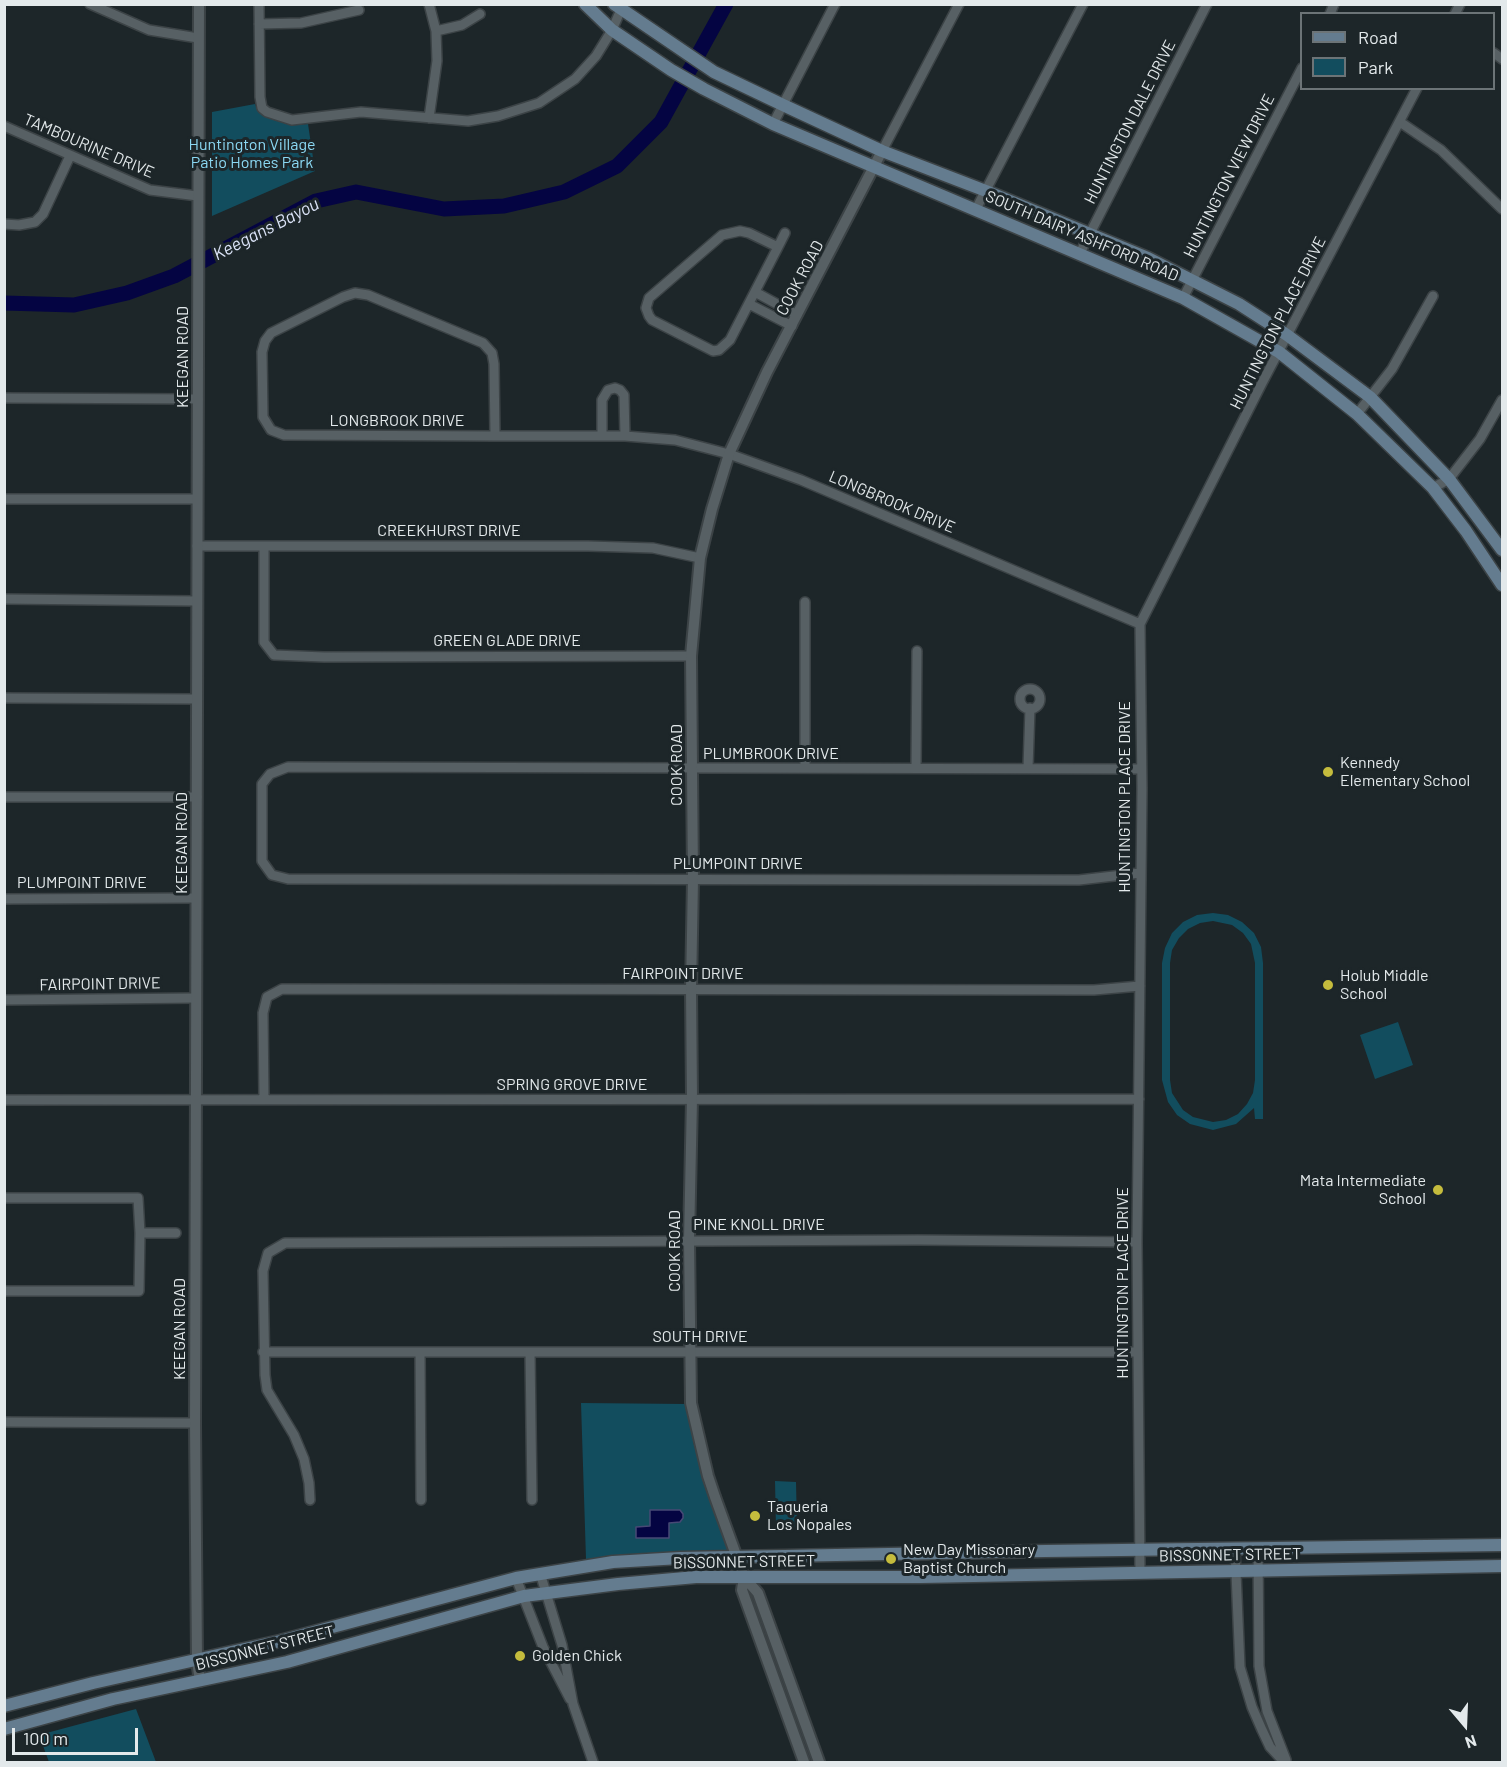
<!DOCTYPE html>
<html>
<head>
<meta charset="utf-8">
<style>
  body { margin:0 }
  #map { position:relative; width:1507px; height:1767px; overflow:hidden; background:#1d2629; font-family:Barlow,sans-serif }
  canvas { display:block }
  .frame { position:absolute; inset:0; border:6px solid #e3e9eb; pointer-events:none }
  .legend { position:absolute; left:1300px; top:12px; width:195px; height:78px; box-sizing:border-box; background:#1d2629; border:2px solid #6c7477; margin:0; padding:8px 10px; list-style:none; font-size:18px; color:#e3e9eb }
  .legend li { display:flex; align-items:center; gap:12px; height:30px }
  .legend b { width:30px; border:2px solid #6c7477 }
  .north { position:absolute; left:1435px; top:1695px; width:60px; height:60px; -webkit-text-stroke:4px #1d2629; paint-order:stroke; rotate:161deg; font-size:16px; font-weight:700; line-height:24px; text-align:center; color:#e3e9eb }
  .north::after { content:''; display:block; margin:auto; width:21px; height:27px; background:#e3e9eb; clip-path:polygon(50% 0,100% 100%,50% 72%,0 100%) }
  .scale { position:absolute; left:12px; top:1728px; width:126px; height:27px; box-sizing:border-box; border:3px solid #e3e9eb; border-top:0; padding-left:8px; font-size:18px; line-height:21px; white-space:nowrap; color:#e3e9eb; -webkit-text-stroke:4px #1d2629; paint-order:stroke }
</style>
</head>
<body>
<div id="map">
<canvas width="1507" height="1767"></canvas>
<div class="frame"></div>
<ul class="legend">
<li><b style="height:8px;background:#647c8f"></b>Road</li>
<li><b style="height:16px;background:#124d5e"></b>Park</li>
</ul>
<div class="north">N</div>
<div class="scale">100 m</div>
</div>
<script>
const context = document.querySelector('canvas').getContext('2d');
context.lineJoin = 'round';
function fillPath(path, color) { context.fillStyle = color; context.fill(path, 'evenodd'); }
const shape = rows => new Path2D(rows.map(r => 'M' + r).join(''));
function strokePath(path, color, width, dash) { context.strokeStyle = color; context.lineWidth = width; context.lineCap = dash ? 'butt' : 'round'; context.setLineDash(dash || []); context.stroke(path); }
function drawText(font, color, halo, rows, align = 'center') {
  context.font = font + ' Barlow,sans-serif'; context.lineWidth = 6; context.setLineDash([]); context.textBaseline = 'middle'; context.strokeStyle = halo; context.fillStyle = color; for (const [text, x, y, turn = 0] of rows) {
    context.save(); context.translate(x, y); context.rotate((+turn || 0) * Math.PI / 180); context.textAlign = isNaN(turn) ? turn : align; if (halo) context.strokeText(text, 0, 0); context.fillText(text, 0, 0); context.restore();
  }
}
fillPath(shape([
  [255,104,258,111,271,119,291,125,308,124,315,171,212,216,212,112],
  [1213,913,1228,915,1242,922,1254,933,1261,947,1263,963,1263,1119,1255,1119,1254,1108,1236,1124,1213,1130,1190,1124,1177,1115,1168,1102,1162,1080,1162,963,1165,948,1172,933,1183,922,1197,915],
  [1213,921,1232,925,1243,933,1251,944,1255,963,1255,1080,1253,1093,1247,1104,1238,1114,1226,1120,1213,1122,1193,1117,1183,1110,1172,1093,1170,1080,1170,963,1172,950,1179,938,1188,929,1200,923],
  [1398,1022,1413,1065,1375,1079,1360,1035],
  [581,1403,686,1404,694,1445,729,1552,586,1559],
  [775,1481,796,1482,797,1527,776,1528],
  [136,1709,156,1762,49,1762,39,1735]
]), '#124d5e');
const water = shape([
  [650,1510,680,1510,683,1514,683,1518,680,1522,669,1523,669,1538,636,1538,636,1527,650,1526,650,1510]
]);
fillPath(water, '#040442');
strokePath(water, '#474975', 1.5);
strokePath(shape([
  [4,303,74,305,127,293,174,276,316,201,356,192,444,209,504,206,564,192,617,166,661,122,726,4]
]), '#040442', 15);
const minor = shape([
  [90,4,149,30,198,38],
  [259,4,260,97,262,108,267,112,292,120,361,112,468,121,498,116,539,103,575,79,596,56,612,30,623,5],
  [429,4,436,31,437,61,429,118],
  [1330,14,1334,4],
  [1455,14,1460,4],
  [259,24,301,23,359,10],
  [436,31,462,25,480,14],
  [1494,53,1502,59],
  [1400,122,1441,150,1502,209],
  [773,124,835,4],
  [4,126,150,190,198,196],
  [882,151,959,4],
  [976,209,1083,4],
  [4,224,19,225,35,222,43,214,70,156],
  [778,247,749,233,740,231,722,235,649,298,646,308,649,316,652,320,713,351,719,350,730,340,778,247,785,233],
  [1080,253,1207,4],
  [755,292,797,315],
  [1183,298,1302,68],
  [749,304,792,326],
  [4,398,198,399],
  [1357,414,1392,369,1433,296],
  [495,436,494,364,492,353,483,343,368,295,355,293,343,297,271,333,265,341,262,352,263,417,271,430,284,435,495,436,625,436,675,440,729,454,801,480,1140,624],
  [602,436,602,400,608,390,615,388,620,390,624,395,625,436],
  [1433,488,1449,479,1480,439,1502,400],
  [4,499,197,499],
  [197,546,588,546,653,548,700,558],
  [264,546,264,642,274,655,324,657,691,656],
  [4,599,197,601],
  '1020 699a10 10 0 1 1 20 0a10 10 0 1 1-20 0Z',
  [4,698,197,699],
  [805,768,805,602],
  [916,768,917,651],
  [1028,768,1030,708],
  [4,797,197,797],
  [1140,873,1079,880,288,879,272,875,262,861,262,784,270,774,288,767,1141,769],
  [4,899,196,898],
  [4,1000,196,998],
  [4,1100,1139,1099],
  [264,1100,263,1013,267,997,282,989,1094,990,1140,986],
  [4,1198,138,1198,140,1233,139,1291,4,1291],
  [140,1233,176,1233],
  [263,1352,1137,1352],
  [420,1352,421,1500],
  [530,1352,532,1500],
  [4,1422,195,1423],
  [310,1500,309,1483,304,1459,294,1435,267,1390,265,1375,263,1271,268,1253,285,1243,918,1240,1137,1242],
  [1235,1549,1240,1667,1252,1707,1262,1730,1270,1747,1284,1762],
  [1258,1549,1259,1666,1267,1711,1286,1760],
  [540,1573,562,1645,573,1704,593,1762],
  [1140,1573,1137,1242,1142,789,1140,624,1262,383,1417,88],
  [516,1578,543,1647,570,1699]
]);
const tertiary = shape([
  [199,4,195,1423,197,1661,200,1681],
  [744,1577,742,1590,804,1762],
  [819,1762,758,1593,744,1577,715,1497,708,1476,691,1403,689,1240,692,1099,691,989,693,879,691,656,700,558,712,509,729,454,767,372,882,151]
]);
const secondary = shape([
  [585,4,612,30,671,70,704,89,773,124,1183,298,1279,352,1357,414,1433,488,1466,531,1502,585],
  [614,4,714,72,783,105,882,151,986,191,1148,258,1239,304,1287,335,1370,397,1449,479,1502,550],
  [4,1706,93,1683,280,1641,516,1578,613,1562,680,1558,1045,1551,1502,1545],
  [4,1729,113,1699,287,1662,524,1596,618,1584,696,1577,921,1577,1502,1566]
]);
strokePath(minor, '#3c4346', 12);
strokePath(tertiary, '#3c4346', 14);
strokePath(secondary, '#3c4346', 15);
strokePath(minor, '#576064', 9);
strokePath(tertiary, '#576064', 10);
strokePath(secondary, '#647c8f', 12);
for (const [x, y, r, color] of [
  [1328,772,6,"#c5bc3d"],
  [1328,985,6,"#c5bc3d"],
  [1438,1190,6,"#c5bc3d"],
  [755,1516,6,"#c5bc3d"],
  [891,1559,6,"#c5bc3d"],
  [520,1656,6,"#c5bc3d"]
]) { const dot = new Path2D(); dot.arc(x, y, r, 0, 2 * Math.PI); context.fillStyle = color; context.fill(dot); strokePath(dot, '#1d2629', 2); }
drawText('16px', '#e3e9eb', '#1d2629', [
  ["HUNTINGTON DALE DRIVE",1130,122,-63],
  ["TAMBOURINE DRIVE",89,146,23],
  ["HUNTINGTON VIEW DRIVE",1229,176,-63],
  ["SOUTH DAIRY ASHFORD ROAD",1082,236,23],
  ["COOK ROAD",800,278,-62],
  ["HUNTINGTON PLACE DRIVE",1278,323,-63],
  ["KEEGAN ROAD",183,357,-90],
  ["LONGBROOK DRIVE",397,421],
  ["LONGBROOK DRIVE",892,502,23],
  ["CREEKHURST DRIVE",449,531],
  ["GREEN GLADE DRIVE",507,641],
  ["PLUMBROOK DRIVE",771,754],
  ["COOK ROAD",677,765,-90],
  ["HUNTINGTON PLACE DRIVE",1125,797,-90],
  ["KEEGAN ROAD",182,843,-90],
  ["PLUMPOINT DRIVE",738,864],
  ["PLUMPOINT DRIVE",82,883],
  ["FAIRPOINT DRIVE",683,974],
  ["FAIRPOINT DRIVE",100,984,-1],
  ["SPRING GROVE DRIVE",572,1085],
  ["PINE KNOLL DRIVE",759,1225],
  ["COOK ROAD",675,1251,-90],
  ["HUNTINGTON PLACE DRIVE",1123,1283,-90],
  ["KEEGAN ROAD",180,1329,-90],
  ["SOUTH DRIVE",700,1337],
  ["BISSONNET STREET",1230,1555,-1],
  ["BISSONNET STREET",744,1562,-1],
  ["BISSONNET STREET",265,1648,-14]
]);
drawText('16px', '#8bd8f3', '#1d2629', [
  ["Huntington Village",252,145],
  ["Patio Homes Park",252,163]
]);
drawText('16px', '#e3e9eb', '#1d2629', [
  ["Kennedy",1340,763],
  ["Elementary School",1340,781],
  ["Holub Middle",1340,976],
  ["School",1340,994],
  ["Mata Intermediate",1426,1181,"right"],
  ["School",1426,1199,"right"],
  ["Taqueria",767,1507],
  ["Los Nopales",767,1525],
  ["New Day Missonary",903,1550],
  ["Baptist Church",903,1568],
  ["Golden Chick",532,1656]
], 'left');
drawText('italic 18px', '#dce4f8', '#1d2629', [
  ["Keegans Bayou",266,229,-27]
]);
</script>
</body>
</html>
